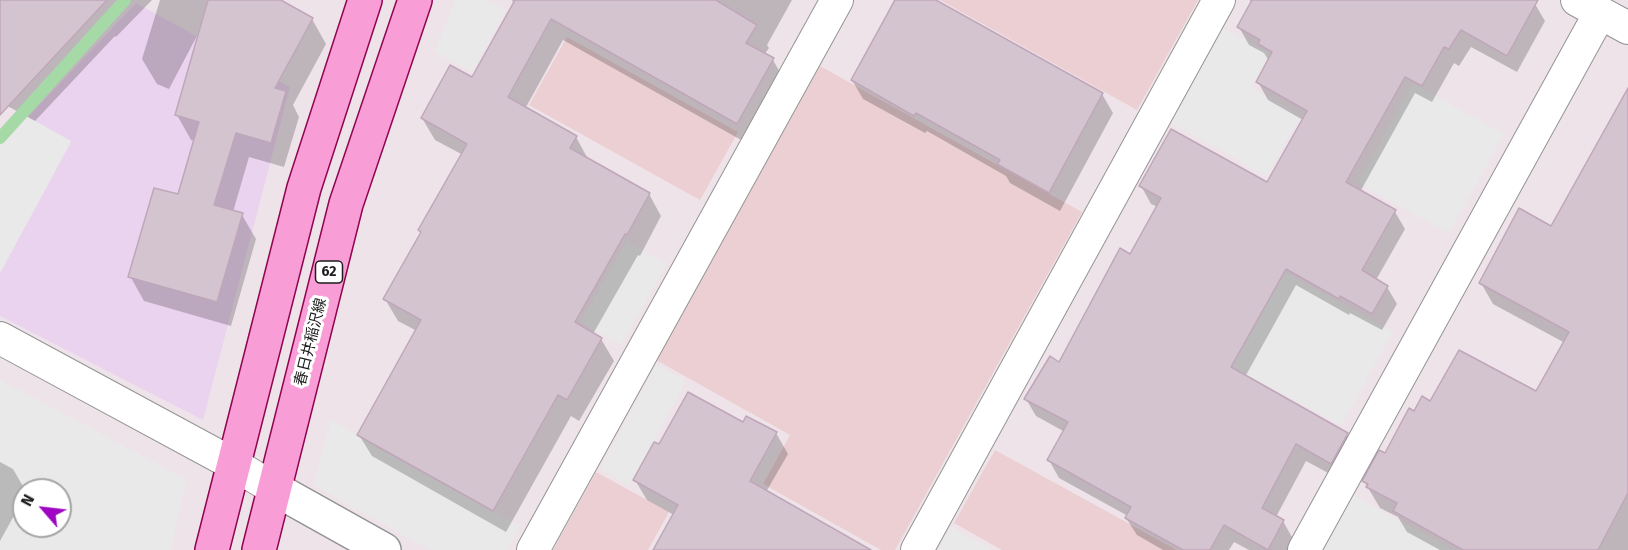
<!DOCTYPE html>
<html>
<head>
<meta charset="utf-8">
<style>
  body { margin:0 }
  #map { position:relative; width:1628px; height:550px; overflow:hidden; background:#eee3e9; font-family:"Fira Sans",sans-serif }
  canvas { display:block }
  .north { position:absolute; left:12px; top:478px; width:60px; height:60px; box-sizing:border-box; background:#fff; border:2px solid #a5a5a5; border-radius:50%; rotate:298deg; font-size:16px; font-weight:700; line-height:24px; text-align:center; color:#1d1d1d }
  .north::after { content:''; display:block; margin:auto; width:21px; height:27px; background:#9e06c4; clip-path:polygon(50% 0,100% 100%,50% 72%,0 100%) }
</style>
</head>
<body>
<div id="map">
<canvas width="1628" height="550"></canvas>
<div class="north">N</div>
</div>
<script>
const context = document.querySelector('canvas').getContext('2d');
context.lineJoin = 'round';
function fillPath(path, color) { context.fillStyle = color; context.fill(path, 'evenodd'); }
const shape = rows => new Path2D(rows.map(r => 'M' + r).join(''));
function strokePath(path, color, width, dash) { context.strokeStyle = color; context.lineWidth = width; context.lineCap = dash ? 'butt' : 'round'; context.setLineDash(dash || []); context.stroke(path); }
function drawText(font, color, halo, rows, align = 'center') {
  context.font = font + ' "Fira Sans","Noto Sans JP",sans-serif'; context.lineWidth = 6; context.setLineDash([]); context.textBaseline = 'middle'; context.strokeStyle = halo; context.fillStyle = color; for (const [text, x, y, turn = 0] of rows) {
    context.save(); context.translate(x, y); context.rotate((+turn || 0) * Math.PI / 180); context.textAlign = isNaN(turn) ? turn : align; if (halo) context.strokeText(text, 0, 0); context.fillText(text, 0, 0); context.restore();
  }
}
fillPath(shape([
  [136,3,290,87,203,420,0,316,0,273,71,142,28,117]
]), '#ead3ef');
fillPath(shape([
  [940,0,1198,0,1137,110],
  [567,37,738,132,700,200,529,105],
  [820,66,1082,212,895,550,881,550,763,484,790,435,656,360],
  [995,450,1177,550,1002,550,954,523],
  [596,472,669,512,648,550,553,550]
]), '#eccfd2');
fillPath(shape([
  [455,0,488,0,506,10,472,72,435,52],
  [1223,28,1270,53,1251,88,1301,116,1267,176,1170,122],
  [1413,84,1504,134,1449,233,1358,183],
  [28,117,71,141,0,273,0,148],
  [627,242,667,264,621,345,581,322],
  [1267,263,1393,332,1341,426,1215,357],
  [656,365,686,381,629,485,600,469],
  [0,380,186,479,171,550,0,550],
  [24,490,60,490,60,526,24,526],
  [331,420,520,526,507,550,430,550,314,485],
  [1353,495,1453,550,1322,550],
  [951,527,990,548,989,550,938,550]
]), '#e9e9e9');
fillPath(shape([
  [0,0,152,0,116,37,115,36,35,121,0,102],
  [160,0,278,0,312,19,326,44,293,105,299,117,284,167,249,157,233,212,242,215,256,239,231,326,144,301,130,276,179,196,195,141,191,140,177,115,198,34,169,89,157,84,142,59],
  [512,0,792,0,767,45,769,48,764,55,773,60,785,81,750,145,563,40,525,109,576,137,588,159,649,194,661,216,640,256,638,255,593,334,601,339,614,361,579,421,571,416,506,532,372,456,359,435,417,331,398,321,385,299,422,233,420,230,463,155,435,140,422,118,473,79,514,5],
  [894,0,933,0,1102,94,1113,113,1060,211,1010,183,1006,176,927,131,925,133,863,99,852,80,888,16,887,14],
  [1249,0,1528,0,1535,4,1545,21,1517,72,1471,47,1459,66,1454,63,1432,102,1415,93,1360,192,1395,212,1405,229,1376,280,1387,287,1397,304,1382,330,1350,313,1349,315,1296,285,1245,377,1347,435,1357,452,1341,480,1306,461,1276,517,1283,521,1293,539,1287,550,1249,550,1234,542,1229,550,1163,550,1137,535,1126,518,1128,516,1059,478,1049,460,1065,432,1036,416,1026,399,1060,364,1131,256,1158,207,1151,204,1141,186,1267,184,1303,120,1268,100,1258,82,1269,61,1264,53,1249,45,1239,27,1252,2],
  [1628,91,1628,550,1440,550,1407,532,1398,517,1380,508,1364,481,1385,455,1414,413,1431,403,1537,393,1565,343,1493,304,1481,283,1552,228],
  [743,424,776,433,788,454,766,492,868,550,655,550,674,515,647,500,635,480,660,446],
  [0,462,13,469,24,488,13,508,16,512,0,541]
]), '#0003');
strokePath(shape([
  [0,138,125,0]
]), '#a5daa6', 12);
const building = shape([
  [0,0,107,0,0,115,0,0],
  [208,0,281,0,313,18,275,88,286,91,271,143,236,133,214,205,243,213,217,302,128,277,154,188,178,194,199,122,175,115,208,0],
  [515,0,716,0,757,25,746,43,774,58,737,124,551,19,508,97,577,136,570,148,650,193,627,235,625,234,575,322,602,338,567,400,558,395,493,511,357,435,421,320,383,299,421,232,418,230,467,144,421,118,450,65,472,77,515,0],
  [895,0,936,0,1103,93,1049,193,997,164,1000,160,916,113,914,116,851,80,895,0],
  [1252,0,1538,0,1507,56,1461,30,1449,49,1444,47,1422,86,1405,77,1346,182,1396,210,1362,270,1388,286,1372,314,1340,296,1339,299,1286,269,1231,367,1348,433,1331,464,1296,444,1262,508,1284,520,1268,550,1224,525,1210,550,1183,550,1125,518,1131,507,1047,460,1068,422,1024,399,1050,356,1059,362,1120,248,1130,254,1161,198,1139,186,1171,129,1267,182,1307,111,1256,82,1272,52,1258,44,1260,40,1237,27,1252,0],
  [1628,88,1628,493,1598,550,1463,550,1393,511,1397,503,1366,487,1368,484,1362,481,1379,450,1385,453,1409,408,1414,411,1422,396,1430,401,1459,350,1536,391,1569,332,1479,283,1519,208,1551,226,1628,88],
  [688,392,743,422,746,416,777,432,750,481,871,550,653,550,678,505,633,480,654,442,659,444,688,392]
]);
fillPath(building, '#d4c4d0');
strokePath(building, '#bfa6b9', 1.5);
const minor = shape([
  [1577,0,1628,28],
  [0,338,233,464,275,489],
  [533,550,837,0],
  [917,550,1219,0],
  [1304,550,1600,13]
]);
const tertiary = shape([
  [275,489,384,550]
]);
const primary = shape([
  [212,550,304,188,365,0],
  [259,550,346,204,415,0]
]);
strokePath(minor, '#949494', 34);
strokePath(tertiary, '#949494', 36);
strokePath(primary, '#91054f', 36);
strokePath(minor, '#fff', 32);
strokePath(tertiary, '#fff', 33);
strokePath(primary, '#f99dd7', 33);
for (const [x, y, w] of [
  [329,272,27]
]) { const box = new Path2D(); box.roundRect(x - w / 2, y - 11, w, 22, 4.5); context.fillStyle = '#fff'; context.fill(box); strokePath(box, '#1d1d1d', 1.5); }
drawText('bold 14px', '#1d1d1d', null, [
  ["62",329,272]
]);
drawText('15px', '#1d1d1d', '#fff', [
  ["春日井稲沢線",311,342,-76]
]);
</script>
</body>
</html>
